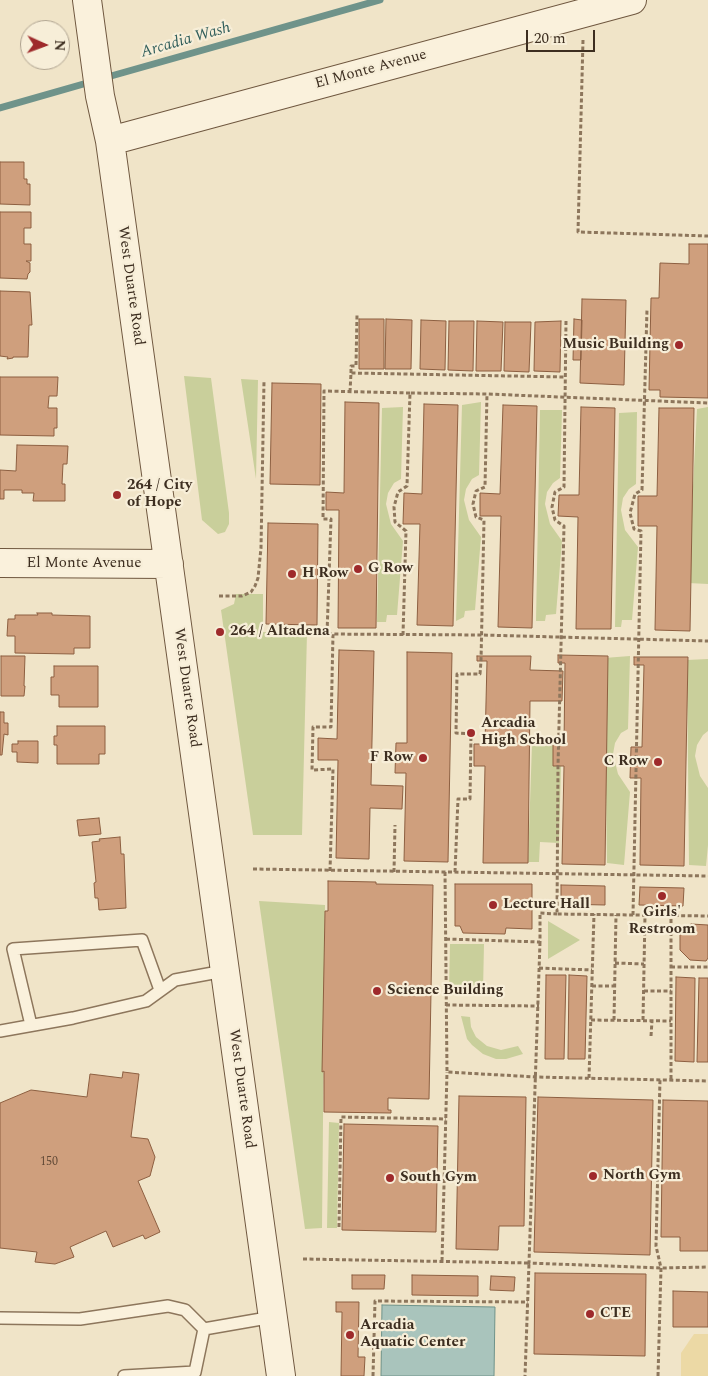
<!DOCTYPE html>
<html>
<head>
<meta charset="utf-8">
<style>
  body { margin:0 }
  #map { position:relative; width:708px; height:1376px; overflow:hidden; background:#f0e4c8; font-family:Spectral,serif }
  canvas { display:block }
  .north { position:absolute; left:20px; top:20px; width:50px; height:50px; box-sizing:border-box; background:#f7eed8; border:1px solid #ada18e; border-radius:50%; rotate:92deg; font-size:14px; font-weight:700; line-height:20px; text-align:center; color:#3d2e20 }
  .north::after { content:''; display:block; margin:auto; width:18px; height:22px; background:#9e2a2b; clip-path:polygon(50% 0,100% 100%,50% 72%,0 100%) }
  .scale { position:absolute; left:526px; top:30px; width:69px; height:22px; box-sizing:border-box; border:2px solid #3d2e20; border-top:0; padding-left:6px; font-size:15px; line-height:18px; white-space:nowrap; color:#3d2e20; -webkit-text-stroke:4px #f7eed8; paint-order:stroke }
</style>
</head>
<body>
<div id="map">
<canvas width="708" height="1376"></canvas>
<div class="north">N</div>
<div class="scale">20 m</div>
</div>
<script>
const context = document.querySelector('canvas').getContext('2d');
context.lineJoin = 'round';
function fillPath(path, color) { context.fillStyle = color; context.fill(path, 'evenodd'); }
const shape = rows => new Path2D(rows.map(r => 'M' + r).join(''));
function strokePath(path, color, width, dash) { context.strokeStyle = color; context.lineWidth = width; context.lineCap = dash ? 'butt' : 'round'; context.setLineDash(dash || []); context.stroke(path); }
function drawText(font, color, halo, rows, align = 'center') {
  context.font = font + ' Spectral,serif'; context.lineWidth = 4.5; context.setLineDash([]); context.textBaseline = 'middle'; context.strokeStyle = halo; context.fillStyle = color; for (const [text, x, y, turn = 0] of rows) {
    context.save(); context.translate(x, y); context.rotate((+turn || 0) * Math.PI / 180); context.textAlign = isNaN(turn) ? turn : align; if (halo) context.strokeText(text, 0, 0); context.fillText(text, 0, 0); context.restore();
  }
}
fillPath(shape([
  [184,376,211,378,229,513,229,524,225,532,218,534,202,520],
  [241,379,258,380,256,479],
  [481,402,479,475,472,479,466,489,464,500,469,520,481,537,475,610,465,611,464,617,456,621,462,405],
  [403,407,401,479,394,483,388,493,386,504,391,524,403,541,397,615,387,615,386,622,377,622,382,408],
  [708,407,708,584,688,583,697,409],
  [540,410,562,410,560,478,553,483,547,492,545,504,550,524,562,541,556,614,546,615,545,621,536,621],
  [637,412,636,484,629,489,623,498,621,510,625,530,638,547,632,620,622,620,621,627,615,627,619,413],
  [236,594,263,594,263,632,307,633,302,835,253,835,221,610,234,604],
  [630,656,628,729,621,733,615,743,613,754,618,774,630,792,624,865,607,863,604,658],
  [708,659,708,731,703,735,697,745,695,756,700,776,708,788,708,845,706,866,689,865,687,660],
  [532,744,553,744,553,765,561,766,559,843,540,842,539,862,528,862],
  [259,901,325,905,322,1228,305,1229],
  [548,921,580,940,548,959],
  [450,944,484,944,483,991,449,990],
  [461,1016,470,1017,471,1027,476,1037,487,1046,501,1050,518,1046,523,1054,506,1059,496,1059,483,1054,472,1045,467,1039],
  [329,1122,339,1123,337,1228,327,1228]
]), '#c9cf9b');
fillPath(shape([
  [694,1334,708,1334,708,1376,681,1376,681,1353]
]), '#ecd9a5');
const water = shape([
  [382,1305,495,1307,494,1376,381,1376,382,1305]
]);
fillPath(water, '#a9c4bc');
strokePath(water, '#6f938a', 1);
strokePath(shape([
  [104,78,380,0],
  [0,108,94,81]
]), '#6f938a', 7);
const building = shape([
  [0,162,24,162,24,179,27,179,27,184,30,184,30,205,0,204,0,162],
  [0,212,31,212,31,228,24,228,24,244,31,244,31,261,26,261,30,263,30,272,28,274,27,279,0,278,0,212],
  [689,244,708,244,708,398,660,397,660,390,649,390,651,298,659,298,660,263,689,264,689,244],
  [0,291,30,292,32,325,29,325,28,357,13,357,13,358,7,359,8,357,0,356,0,291],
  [582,299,626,300,624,385,580,383,582,299],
  [359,319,384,319,384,369,359,369,359,319],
  [386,319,412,320,411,369,385,369,386,319],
  [574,319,582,320,581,360,573,360,574,319],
  [421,320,446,321,445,370,420,369,421,320],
  [449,321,474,321,473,371,448,370,449,321],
  [477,321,503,322,501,371,476,371,477,321],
  [561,321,560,372,534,371,535,322,561,321],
  [505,322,531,322,529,372,504,371,505,322],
  [0,377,58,377,57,396,49,396,48,408,57,408,57,428,54,428,54,436,0,435,0,377],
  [272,383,321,384,320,485,270,484,272,383],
  [345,402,379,403,376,628,338,628,339,510,326,510,326,492,344,493,345,402],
  [424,404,458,405,453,626,417,625,420,524,403,524,404,493,422,494,424,404],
  [503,405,537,406,532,628,498,627,501,516,480,516,480,493,500,494,503,405],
  [581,407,615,408,611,629,576,629,578,517,558,516,559,495,579,495,581,407],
  [659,408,694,408,690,631,655,630,657,526,638,526,638,496,657,496,659,408],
  [17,445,68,446,67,464,63,464,62,484,65,484,65,501,33,501,34,493,22,493,22,490,4,490,4,499,0,499,0,470,16,471,17,445],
  [268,523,318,524,317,625,266,624,268,523],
  [37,613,52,613,52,615,90,616,90,648,74,648,74,654,15,653,15,636,7,636,8,619,15,619,15,615,38,615,37,613],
  [339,650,374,651,371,785,403,786,402,809,370,808,369,859,336,858,338,760,318,760,318,738,337,739,339,650],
  [407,652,452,653,448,862,404,861,406,773,395,773,396,743,407,743,407,652],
  [558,655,608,656,605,865,562,864,564,766,553,766,553,744,564,745,565,663,558,663,558,655],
  [1,656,25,656,24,686,25,686,24,696,1,696,1,656],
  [477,656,531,656,530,670,563,671,562,701,530,701,528,863,483,863,485,766,474,766,474,744,485,744,487,661,477,661,477,656],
  [634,657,688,657,684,866,640,865,641,778,630,778,631,747,642,747,644,665,634,665,634,657],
  [54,666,98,666,98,707,59,707,59,695,51,695,51,677,54,677,54,666],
  [0,712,4,712,4,723,8,723,8,735,4,734,2,755,0,755,0,712],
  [57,726,105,726,105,754,99,754,99,764,57,764,57,745,54,745,54,736,57,736,57,726],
  [18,741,38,741,38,763,17,762,17,752,12,752,12,744,18,744,18,741],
  [99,818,101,834,79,836,77,820,99,818],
  [120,837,121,854,124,854,126,908,99,910,98,898,95,898,94,883,96,882,92,842,100,841,99,839,120,837],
  [328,881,376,882,376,884,433,885,429,1099,388,1098,388,1110,391,1110,391,1113,324,1112,324,1071,322,1072,325,911,328,911,328,881],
  [455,884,532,884,532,929,506,928,505,934,463,933,460,926,455,926,455,884],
  [561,885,605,886,605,905,561,904,561,885],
  [640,887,684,888,683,906,639,905,640,887],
  [691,924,708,925,708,958,706,961,690,960,680,950,680,935,691,924],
  [546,975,566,975,564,1059,545,1059,546,975],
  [569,975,587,976,585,1059,568,1059,569,975],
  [676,977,695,978,694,1062,675,1061,676,977],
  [699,978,708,978,708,1062,697,1062,699,978],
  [123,1072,139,1074,131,1137,148,1139,155,1157,150,1176,138,1181,160,1232,145,1239,143,1235,113,1247,106,1231,70,1247,74,1257,55,1264,35,1262,37,1252,0,1248,0,1103,31,1090,87,1097,90,1074,122,1078,123,1072],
  [459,1096,526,1097,524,1226,499,1226,498,1250,456,1249,459,1096],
  [538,1097,653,1100,650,1255,534,1252,538,1097],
  [663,1100,708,1101,708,1251,680,1251,680,1237,661,1237,663,1100],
  [344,1124,438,1126,436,1232,342,1230,344,1124],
  [535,1273,646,1274,645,1356,534,1354,535,1273],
  [352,1275,385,1275,384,1289,352,1289,352,1275],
  [412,1275,478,1276,478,1296,412,1295,412,1275],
  [491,1276,515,1277,514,1291,490,1290,491,1276],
  [673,1291,708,1292,708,1327,673,1327,673,1291],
  [336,1302,359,1302,358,1357,365,1357,364,1376,341,1376,342,1312,336,1312,336,1302]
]);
fillPath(building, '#cf9f7d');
strokePath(building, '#8d5f41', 1);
const lane = shape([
  [31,1025,13,949,142,940,160,990],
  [0,1031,73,1018,146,1001,175,980,224,971],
  [0,1318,80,1319,168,1306,185,1310,204,1329],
  [124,1376,195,1372,204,1329,273,1317]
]);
const secondary = shape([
  [87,0,100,96,110,141,281,1376],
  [110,141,632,0],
  [0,563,169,564]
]);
strokePath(lane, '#8d765c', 14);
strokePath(secondary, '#6f573f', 30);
strokePath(shape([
  [583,40,578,232,708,236],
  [566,321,564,487,555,492,552,507,555,520,564,526,558,766,557,914,708,916],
  [351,373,351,366,356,366,357,315],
  [350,392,351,373,565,377],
  [410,393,324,391,323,519,331,519,327,634,482,635,708,641],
  [219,596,242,596,251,592,255,586,258,578,261,548,264,381],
  [403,635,406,531,395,522,394,507,398,492,407,486,410,393,487,394,708,403],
  [253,869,708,876],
  [330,871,333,769,312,770,313,727,331,727,333,634],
  [394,872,395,825],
  [445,872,447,1072,536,1077,708,1081],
  [455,872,458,799,470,799,471,734,456,733,457,674,480,674,481,661,484,520,476,517,473,504,476,491,485,487,487,394],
  [633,915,641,531,634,529,630,513,635,494,642,490,647,309],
  [446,939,540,942,540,913,557,914],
  [540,942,529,1263,661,1268,708,1267],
  [615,963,644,964],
  [671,967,708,967],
  [539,968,592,970],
  [592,986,615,986],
  [644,991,671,991],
  [446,1005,539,1006],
  [591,1020,671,1021],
  [614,1020,616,915],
  [643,1020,645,915],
  [651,1036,652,1021],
  [589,1078,594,914],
  [671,1079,671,915],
  [339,1227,341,1117,446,1119],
  [303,1259,529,1263,525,1376],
  [442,1261,447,1072],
  [373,1376,375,1301,528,1302],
  [658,1376,661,1268,656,1246,660,1079]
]), '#8d765c', 3, [4, 2.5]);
strokePath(lane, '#faf1dc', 11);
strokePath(secondary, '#faf1dc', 28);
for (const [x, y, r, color] of [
  [679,345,5,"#9e2a2b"],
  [117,495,5,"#9e2a2b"],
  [358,569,5,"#9e2a2b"],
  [292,574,5,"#9e2a2b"],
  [220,632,5,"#9e2a2b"],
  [471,733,5,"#9e2a2b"],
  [423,758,5,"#9e2a2b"],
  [658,762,5,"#9e2a2b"],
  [662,896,5,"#9e2a2b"],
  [493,905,5,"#9e2a2b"],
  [377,991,5,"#9e2a2b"],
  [593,1176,5,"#9e2a2b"],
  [390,1178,5,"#9e2a2b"],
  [590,1314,5,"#9e2a2b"],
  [350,1335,5,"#9e2a2b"]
]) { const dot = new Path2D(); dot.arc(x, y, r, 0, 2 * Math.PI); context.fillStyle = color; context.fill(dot); strokePath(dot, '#f7eed8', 2); }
drawText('12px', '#624a37', null, [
  ["150",49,1163]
]);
drawText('15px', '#3d2e20', '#f7eed8', [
  ["El Monte Avenue",371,70,-15],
  ["West Duarte Road",130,286,82],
  ["El Monte Avenue",84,564],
  ["West Duarte Road",186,688,82],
  ["West Duarte Road",241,1089,82]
]);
drawText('bold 15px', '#3d2e20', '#f7eed8', [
  ["Music Building",669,345,"right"],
  ["264 / City",127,486],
  ["of Hope",127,503],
  ["G Row",368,569],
  ["H Row",302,574],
  ["264 / Altadena",230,632],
  ["Arcadia",481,724],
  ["High School",481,741],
  ["F Row",413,758,"right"],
  ["C Row",648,762,"right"],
  ["Lecture Hall",503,905],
  ["Girls'",662,913,"center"],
  ["Restroom",662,930,"center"],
  ["Science Building",387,991],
  ["North Gym",603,1176],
  ["South Gym",400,1178],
  ["CTE",600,1314],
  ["Arcadia",360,1326],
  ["Aquatic Center",360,1343]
], 'left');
drawText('italic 16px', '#2f5d5a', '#f7eed8', [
  ["Arcadia Wash",186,41,-16]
]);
</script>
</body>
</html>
